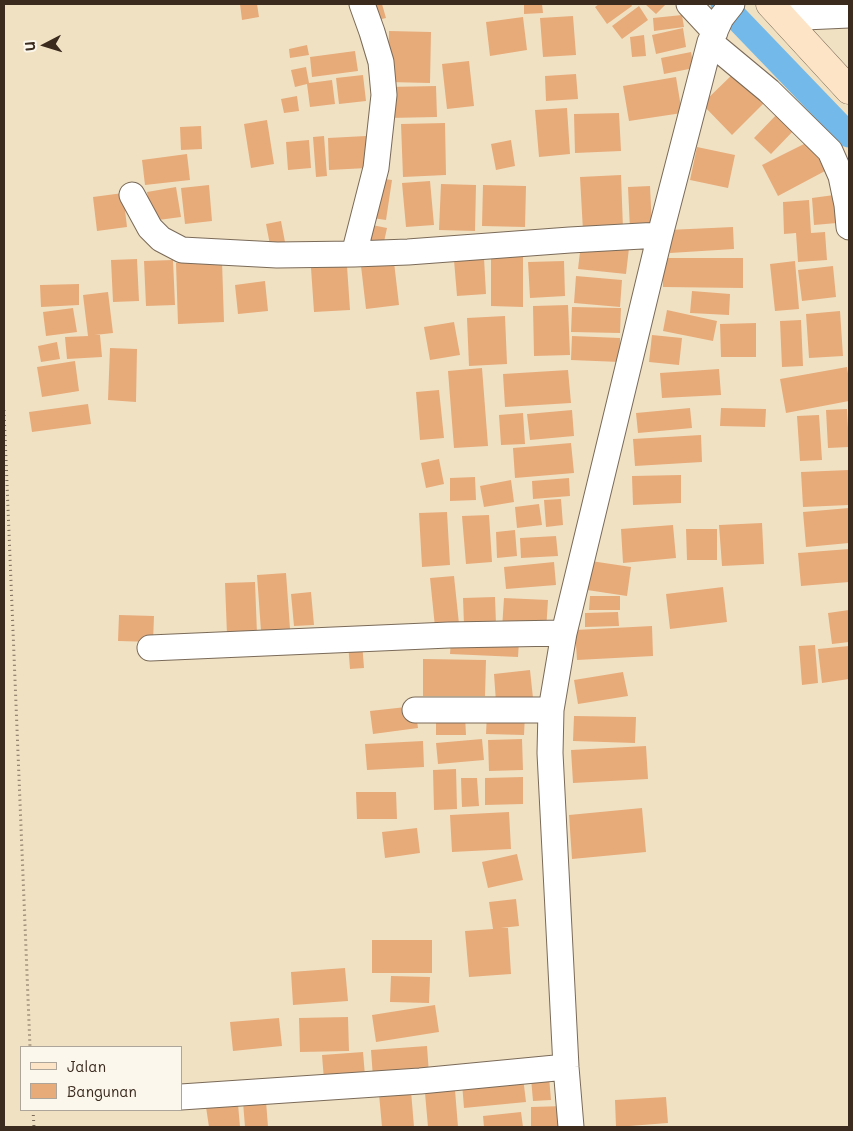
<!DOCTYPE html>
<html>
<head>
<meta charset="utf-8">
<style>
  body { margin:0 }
  #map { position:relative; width:853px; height:1131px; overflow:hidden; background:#f0e1c3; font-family:Mali,sans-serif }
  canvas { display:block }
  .frame { position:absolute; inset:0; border:5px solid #3b2a1e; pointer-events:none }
  .legend { position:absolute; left:20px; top:1046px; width:162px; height:65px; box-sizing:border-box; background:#fbf7ec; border:1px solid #aea59a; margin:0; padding:6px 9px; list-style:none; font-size:15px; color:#3b2a1e }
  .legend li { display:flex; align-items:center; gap:10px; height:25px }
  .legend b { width:25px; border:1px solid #aea59a }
  .north { position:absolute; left:20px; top:20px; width:50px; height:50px; -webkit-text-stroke:4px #fbf7ec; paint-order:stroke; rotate:265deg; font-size:14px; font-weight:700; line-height:20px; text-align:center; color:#3b2a1e }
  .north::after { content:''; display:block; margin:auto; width:18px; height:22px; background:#3b2a1e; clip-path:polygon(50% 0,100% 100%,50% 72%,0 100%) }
</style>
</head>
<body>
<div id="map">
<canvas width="853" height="1131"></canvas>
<div class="frame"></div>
<ul class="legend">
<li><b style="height:6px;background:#fee4c6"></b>Jalan</li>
<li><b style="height:14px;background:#e7ab7a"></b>Bangunan</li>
</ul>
<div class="north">U</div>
</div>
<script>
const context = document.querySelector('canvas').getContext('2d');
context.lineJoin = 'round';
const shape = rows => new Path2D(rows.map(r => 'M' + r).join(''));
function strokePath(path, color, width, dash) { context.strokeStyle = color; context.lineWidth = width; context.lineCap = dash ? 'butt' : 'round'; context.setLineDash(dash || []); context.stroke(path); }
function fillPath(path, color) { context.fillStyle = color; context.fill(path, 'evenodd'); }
strokePath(shape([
  [723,4,849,135]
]), '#73baeb', 25);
fillPath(shape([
  [240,4,257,4,259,17,242,20],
  [368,4,382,4,386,18,373,21],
  [524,4,542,4,543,13,524,14],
  [599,4,631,4,632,6,607,24,595,7],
  [645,4,666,4,656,14],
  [639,6,648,20,622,39,612,26],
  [682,15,684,27,654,31,653,18],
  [573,16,576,55,543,57,540,18],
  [523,17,527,50,490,56,486,22],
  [683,28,686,47,656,54,652,35],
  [389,31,431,32,430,83,388,82],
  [644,35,646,56,632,57,630,37],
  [307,45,309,55,290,58,289,49],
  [355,51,358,71,312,77,310,57],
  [691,52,694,68,664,74,661,58],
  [469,61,474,106,447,109,442,64],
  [306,67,309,83,332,80,335,104,310,107,307,84,295,87,291,70],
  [736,71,765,102,732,135,702,104],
  [576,74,578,99,546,101,545,76],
  [363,75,366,101,339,104,336,78],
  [676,77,682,113,629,121,623,86],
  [436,86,437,117,389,118,388,87],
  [297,96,299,111,284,113,281,99],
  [567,108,570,154,539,157,535,110],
  [780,111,796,128,771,154,754,138],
  [619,113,621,151,575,153,574,114],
  [267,120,274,164,251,168,244,124],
  [445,123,446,175,403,177,401,124],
  [201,126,202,149,181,150,180,127],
  [324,136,327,176,316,177,313,137],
  [366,136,367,168,329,170,328,138],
  [309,140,311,168,288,170,286,142],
  [511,140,515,166,496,170,491,144],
  [810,141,825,171,778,196,762,165],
  [697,147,735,155,728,188,690,180],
  [187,154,190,180,145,185,142,160],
  [621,175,623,229,583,231,580,177],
  [378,178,392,180,386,220,372,218],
  [430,181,434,225,406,227,402,183],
  [441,184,476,185,475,231,439,230],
  [209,185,212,221,185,224,181,188],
  [483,185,526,186,525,227,482,226],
  [650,186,652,228,630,230,628,187],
  [176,187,181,217,151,221,147,192],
  [123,193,127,227,97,231,93,197],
  [834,195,837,223,814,225,812,198],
  [809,200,811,233,825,232,827,260,798,262,796,233,784,234,783,202],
  [281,221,285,242,270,245,266,224],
  [367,224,387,228,382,251,362,246],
  [733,227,734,249,670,253,668,230],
  [581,243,629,248,626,274,578,269],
  [491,255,523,255,523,307,491,306],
  [484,258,486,294,457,296,454,260],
  [663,258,743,258,743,288,663,287],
  [137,259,139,301,113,302,111,260],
  [173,260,175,305,146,306,144,261],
  [222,261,224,322,178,324,176,263],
  [564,261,565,296,530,298,528,262],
  [795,261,799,309,775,311,770,264],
  [394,262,399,305,366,309,361,266],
  [347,266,350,310,314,312,311,268],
  [833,266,836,297,802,301,798,270],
  [576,276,622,280,620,307,574,303],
  [265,281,268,311,238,314,235,285],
  [79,284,79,305,41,307,40,285],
  [692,291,730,294,729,315,690,313],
  [108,292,113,333,95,335,100,335,102,357,67,359,65,337,88,336,83,295],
  [568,305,570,355,534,356,533,306],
  [572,307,621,308,620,333,571,332],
  [73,308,77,332,46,336,43,312],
  [667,310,717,321,713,341,663,331],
  [840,311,843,356,809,358,806,314],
  [505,316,507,364,469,366,467,318],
  [801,320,803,366,782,367,780,321],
  [454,322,460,355,430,360,424,327],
  [756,323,756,357,721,357,720,324],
  [652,335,682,338,679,365,649,362],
  [572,336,620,338,620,362,571,360],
  [57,342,60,359,41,362,38,346],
  [110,348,137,349,136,402,108,400],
  [75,361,79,391,42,397,37,367],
  [847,367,849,380,849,401,786,413,780,379],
  [482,368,488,446,454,448,448,371],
  [719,369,721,395,662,398,660,373],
  [568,370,571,403,505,407,503,374],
  [439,390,444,438,420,440,416,392],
  [88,404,91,424,32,432,29,412],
  [690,408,692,428,638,433,636,413],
  [721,408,766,409,765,427,720,426],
  [847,409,849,447,828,448,826,410],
  [572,410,574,436,530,440,527,414],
  [523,413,525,444,501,445,499,415],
  [819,415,822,460,800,461,797,416],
  [701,435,702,462,635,466,633,439],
  [571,443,574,473,515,478,513,448],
  [439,459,444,484,426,488,421,463],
  [849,470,849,505,803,507,801,472],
  [681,475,681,503,633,505,632,476],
  [475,477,476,500,450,501,450,478],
  [569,478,570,496,533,499,532,481],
  [511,480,514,502,484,507,480,486],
  [561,499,563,525,546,527,544,500],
  [539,504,542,525,517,528,515,507],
  [849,508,849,543,806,547,803,512],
  [447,512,450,565,422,567,419,513],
  [489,515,492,562,466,564,462,516],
  [762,523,764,564,722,566,719,525],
  [673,525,676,558,623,563,621,529],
  [686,529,717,529,717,560,687,560],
  [515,530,517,556,497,558,496,532],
  [556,536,558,556,521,558,520,538],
  [849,549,849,582,801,586,798,553],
  [591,561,631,567,627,596,587,590],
  [554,562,556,585,506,589,504,567],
  [286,573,290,629,261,631,257,575],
  [454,576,459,624,435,627,430,578],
  [255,582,257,634,227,635,225,583],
  [723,587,727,622,670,629,666,594],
  [311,592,314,625,294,626,291,594],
  [590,596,620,596,620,610,589,610],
  [495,597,496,624,464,625,463,598],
  [504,598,548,600,546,631,502,629],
  [849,610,849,642,832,644,828,613],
  [618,612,619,626,585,627,585,613],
  [119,615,154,616,153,642,118,641],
  [652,626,653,656,577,660,575,630],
  [451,638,519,641,518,657,450,654],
  [362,642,364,668,350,669,348,643],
  [815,645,818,683,802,685,799,646],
  [849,646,849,679,822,683,818,649],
  [423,659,486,660,485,696,423,696],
  [530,670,533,698,496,702,494,674],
  [623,672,628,696,578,704,574,680],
  [415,706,418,728,373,734,370,711],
  [487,713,525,714,524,735,486,734],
  [465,716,466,735,436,735,436,717],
  [574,716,636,717,635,743,573,741],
  [482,739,484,760,438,764,436,743],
  [522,739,523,770,489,771,488,740],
  [423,741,424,767,367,770,365,744],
  [646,746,648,779,573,783,571,750],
  [456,769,457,809,434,810,433,770],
  [523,777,523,804,485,805,485,778],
  [461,778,477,778,479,806,462,807],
  [356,792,396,792,397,819,357,819],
  [642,808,646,852,572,859,569,815],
  [509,812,511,849,452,852,450,815],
  [417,828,420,853,385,858,382,832],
  [517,854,523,880,488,888,482,862],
  [516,899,519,926,501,928,508,928,511,974,469,977,465,931,493,929,489,902],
  [372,940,432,940,432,973,372,973],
  [345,968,348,1001,293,1005,291,972],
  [391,976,430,977,429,1003,390,1002],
  [435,1005,439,1032,376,1042,372,1015],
  [348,1017,349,1051,300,1052,299,1018],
  [279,1018,282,1046,233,1051,230,1022],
  [427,1046,429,1074,373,1078,371,1050],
  [363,1052,365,1076,324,1080,322,1055],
  [523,1077,526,1102,464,1108,462,1083],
  [549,1077,551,1100,533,1101,531,1078],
  [455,1090,458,1127,428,1127,425,1093],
  [411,1091,414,1127,382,1127,379,1094],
  [666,1097,668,1123,616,1127,615,1100],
  [266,1101,268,1127,245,1127,243,1102],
  [238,1104,240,1127,209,1127,206,1107],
  [564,1106,564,1127,531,1127,531,1107],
  [521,1112,523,1127,484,1127,483,1116]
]), '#e7ab7a');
const street = shape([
  [689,4,715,32],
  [782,18,849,15],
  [710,42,769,91,830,151,841,176,847,205,849,227],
  [132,195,150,228,161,239,182,250,277,255,354,254,408,252,570,240,660,235],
  [354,254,376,168,384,95,381,62,372,32,362,4],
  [150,648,449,635,564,633],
  [415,710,551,710],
  [181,1097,420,1081,566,1067],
  [571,1127,566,1067,550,753,551,710,564,633,660,235,710,42,721,18,732,4]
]);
const secondary = shape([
  [770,4,849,90]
]);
strokePath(street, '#7a6a58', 27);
strokePath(secondary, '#7a6a58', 29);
strokePath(shape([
  [4,410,30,1047],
  [33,1110,34,1127]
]), '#7a6a58', 3, [1, 4]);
strokePath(street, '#fff', 25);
strokePath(secondary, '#fee4c6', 28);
</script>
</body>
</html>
